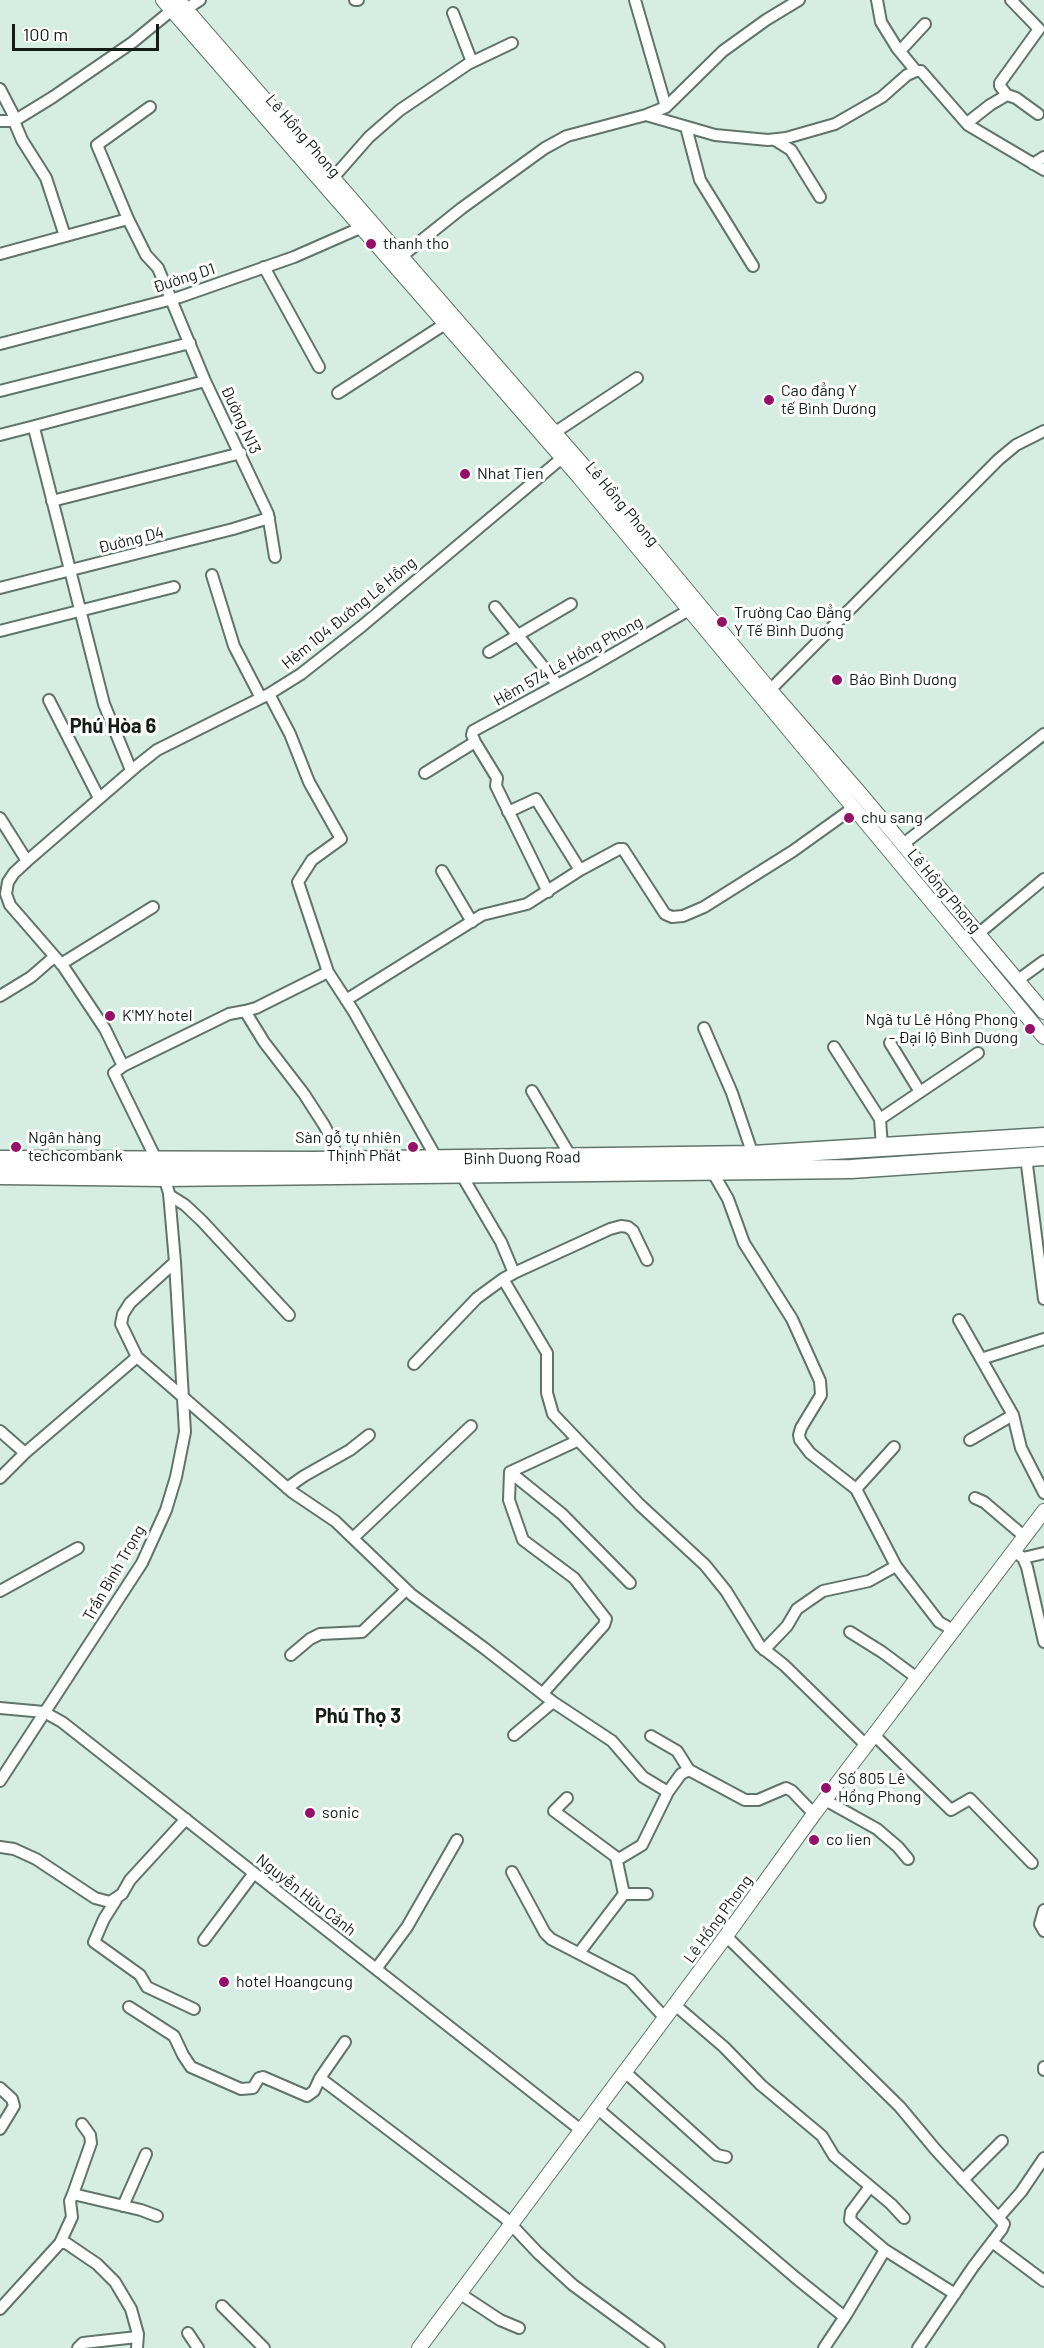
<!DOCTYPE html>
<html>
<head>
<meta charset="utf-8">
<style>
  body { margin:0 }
  #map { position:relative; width:1044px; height:2348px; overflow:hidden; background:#d6ede3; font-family:Barlow,sans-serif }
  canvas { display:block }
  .scale { position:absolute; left:12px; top:24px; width:147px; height:27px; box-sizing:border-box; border:3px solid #141c18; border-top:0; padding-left:8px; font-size:18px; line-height:21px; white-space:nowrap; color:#141c18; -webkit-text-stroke:4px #fff; paint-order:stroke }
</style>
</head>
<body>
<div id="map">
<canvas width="1044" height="2348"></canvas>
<div class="scale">100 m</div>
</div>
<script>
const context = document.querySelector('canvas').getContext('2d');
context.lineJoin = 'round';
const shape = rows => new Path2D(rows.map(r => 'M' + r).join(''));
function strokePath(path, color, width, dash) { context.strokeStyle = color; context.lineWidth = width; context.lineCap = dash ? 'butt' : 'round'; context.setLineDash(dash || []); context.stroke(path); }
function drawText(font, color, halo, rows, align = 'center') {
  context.font = font + ' Barlow,sans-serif'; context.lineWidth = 6; context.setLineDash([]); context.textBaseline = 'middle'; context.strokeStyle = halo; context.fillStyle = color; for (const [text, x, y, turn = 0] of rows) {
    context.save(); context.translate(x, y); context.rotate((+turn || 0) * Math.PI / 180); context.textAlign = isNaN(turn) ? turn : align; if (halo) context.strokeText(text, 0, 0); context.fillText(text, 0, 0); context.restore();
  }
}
const minor = shape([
  [355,0,358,0],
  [635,0,666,107],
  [877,0,881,22,897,48,916,71],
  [186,9,200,0],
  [453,13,472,62],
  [900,51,925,24],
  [0,89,15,118,14,121,0,121],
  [1007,95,1000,86,1000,83,1039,29,1011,0],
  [646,115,715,135,768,140,786,138,835,124,882,97,907,75,916,71,921,71,968,125,1044,170],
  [967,123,990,105,1007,95,1016,98,1038,114],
  [686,127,700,180,753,266],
  [775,140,791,150,820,197],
  [1033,164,1044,157],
  [333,178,369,137,400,110,468,64,512,43],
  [128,219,97,145,150,107],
  [65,236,46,178,22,140,14,121,53,97,133,42,172,10],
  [0,254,128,219,146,255,158,268,205,381,268,514,275,557],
  [397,260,462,208,545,148,567,136,646,115,666,107,723,51,766,20,799,0],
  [264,267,319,367],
  [0,344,180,297,294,257,367,225],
  [0,391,190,343],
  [338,393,445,324],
  [31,427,205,381],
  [554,433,637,378],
  [0,435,31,427,34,428,104,704,131,770],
  [52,501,241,453],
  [212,575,234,646,261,698],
  [0,588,233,529,269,518],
  [495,607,558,685],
  [0,631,174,587],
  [489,652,571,604],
  [770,690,998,460,1016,445,1044,431],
  [269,694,290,734,309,782,341,839,312,860,298,882,328,972,354,1012,437,1159],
  [49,700,99,798],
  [475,742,472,735,473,731,589,668,689,610],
  [425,773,475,742,497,778,496,786,548,892],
  [508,812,536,799,580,870,619,849,623,849,665,914,672,917,683,916,704,907,793,851,853,808],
  [0,818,27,861],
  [902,845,1044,734],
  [442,871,472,922],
  [978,934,1044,879],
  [61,964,153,907],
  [328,972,256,1008,245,1011,264,1042,304,1094,324,1125,333,1142,336,1161],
  [1018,980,1044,961],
  [0,996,31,977,54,957],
  [346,1000,482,915,527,904,580,870],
  [704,1028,732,1093,753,1155],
  [890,1043,920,1092],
  [834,1047,880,1119],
  [123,1066,229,1014,245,1011],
  [532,1091,571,1157],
  [882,1147,880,1119,978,1053],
  [1026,1157,1044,1299],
  [156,1159,114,1073,123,1066,105,1029,63,966,10,905,6,894,8,882,14,873,27,861,138,765,157,750,269,694,301,674,362,626,562,458],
  [712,1171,728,1199,744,1243,792,1319,820,1381,821,1395,801,1428,799,1435,800,1440,810,1453,856,1489,896,1566,939,1622,953,1630],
  [461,1174,501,1242,514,1273,503,1279,547,1353,547,1393,553,1414,640,1505,705,1565,726,1591,760,1646,784,1665,867,1746],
  [169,1195,185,1205,202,1221,289,1315],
  [514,1273,610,1229,621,1226,628,1227,633,1231,647,1260],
  [959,1320,1013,1415,1021,1448,1044,1493],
  [137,1357,121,1324,123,1314,130,1303,175,1262],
  [981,1359,1044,1339],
  [414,1364,477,1298,503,1279],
  [0,1431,25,1453],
  [970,1440,1013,1415],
  [577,1441,510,1472,562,1514,630,1583],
  [510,1472,509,1500,523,1540,574,1578,606,1619,604,1625,543,1693],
  [0,1478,25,1453,137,1357,292,1492,335,1521,412,1595,484,1648,553,1702,612,1741,643,1777,668,1792,681,1774,689,1770,745,1800,758,1800,786,1788,792,1791,814,1814],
  [287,1488,304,1476,350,1450,369,1435],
  [856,1489,894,1447],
  [975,1498,984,1502,1025,1537],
  [353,1538,471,1426],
  [1014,1551,1023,1558,1027,1567,1044,1642],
  [1023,1558,1044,1553],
  [0,1591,78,1548],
  [850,1632,882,1652,917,1678],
  [764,1650,787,1626,797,1609,823,1591,869,1581,896,1566],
  [291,1655,310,1639,320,1634,362,1632,406,1590],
  [0,1708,44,1712,62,1722,582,2131],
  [514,1735,553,1702],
  [651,1736,677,1751,689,1770],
  [875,1736,951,1810,970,1799,1032,1863],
  [0,1781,142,1563,166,1510,176,1477,185,1432,175,1262,169,1193,164,1177],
  [567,1798,554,1811,616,1857,624,1894],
  [825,1800,877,1829,898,1847,908,1859],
  [0,1847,14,1849,36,1859,95,1898,110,1902,122,1894,130,1880,186,1819],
  [617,1860,642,1845,668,1792],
  [512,1872,545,1933,551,1939,630,1980,665,2018],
  [116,1900,104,1919,94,1942,140,1975,147,1987,194,2009],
  [1044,1910,1040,1924,1044,1931],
  [726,1936,900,2107,935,2149,1004,2224,1002,2229,973,2267,918,2348],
  [204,1940,254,1873],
  [579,1953,624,1894,647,1894],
  [376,1969,407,1927,457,1840],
  [675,2005,724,2047,761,2085,822,2136,834,2156,891,2204,904,2218],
  [129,2007,174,2036,183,2055,191,2067,241,2089,253,2088,259,2078,263,2077,307,2096,314,2091,320,2078,505,2218,538,2253,573,2285,659,2348],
  [1044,2067,1044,2070],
  [625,2072,717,2155,726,2157],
  [320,2078,345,2042],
  [0,2088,12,2099,14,2106,0,2129],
  [598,2109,796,2278,842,2315,846,2315,885,2250,955,2294],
  [963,2180,1002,2141],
  [869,2188,851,2212,850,2220,885,2250],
  [73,2194,91,2143,90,2135,82,2124],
  [123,2206,146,2154],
  [999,2217,1021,2192,1044,2158],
  [992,2242,1044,2281],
  [60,2243,72,2217,70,2201,73,2194,141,2210,157,2216],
  [459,2293,500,2320,519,2328],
  [222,2306,264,2348],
  [0,2309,60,2243,66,2243,97,2264,115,2282,131,2309,138,2334,137,2348],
  [188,2333,198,2348],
  [78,2348,83,2343,137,2337],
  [824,2348,846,2315]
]);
const tertiary = shape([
  [163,0,579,477,1044,1037],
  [178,0,588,471,770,690,858,791,1044,1012],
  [419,2348,726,1936,814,1814,1044,1511]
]);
const trunk = shape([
  [0,1160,314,1161,753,1155,1044,1137],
  [0,1175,164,1177,851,1169,1044,1156]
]);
strokePath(minor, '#60746b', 14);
strokePath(tertiary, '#60746b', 16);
strokePath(trunk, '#60746b', 21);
strokePath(minor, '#fff', 10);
strokePath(tertiary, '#fff', 14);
strokePath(trunk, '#fff', 18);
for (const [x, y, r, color] of [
  [371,244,6,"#951068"],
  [769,400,6,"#951068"],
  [465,474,6,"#951068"],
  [722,622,6,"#951068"],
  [837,680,6,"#951068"],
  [849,818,6,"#951068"],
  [110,1016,6,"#951068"],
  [1030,1029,6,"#951068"],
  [16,1147,6,"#951068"],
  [413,1147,6,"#951068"],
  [826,1788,6,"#951068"],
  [310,1813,6,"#951068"],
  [814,1840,6,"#951068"],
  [224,1982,6,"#951068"]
]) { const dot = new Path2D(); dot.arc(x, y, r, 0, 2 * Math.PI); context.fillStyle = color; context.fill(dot); strokePath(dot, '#fff', 2); }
drawText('16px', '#141c18', '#fff', [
  ["Lê Hồng Phong",303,136,49],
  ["Đường D1",184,278,-18],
  ["Đường N13",241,420,65],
  ["Lê Hồng Phong",622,504,50],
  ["Đường D4",131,540,-14],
  ["Hẻm 104 Đường Lê Hồng",349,613,-39],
  ["Hẻm 574 Lê Hồng Phong",568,661,-29],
  ["Lê Hồng Phong",944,891,50],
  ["Binh Duong Road",522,1158,-1],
  ["Trần Bình Trọng",114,1573,-60],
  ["Nguyễn Hữu Cảnh",306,1895,38],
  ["Lê Hồng Phong",718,1919,-54]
]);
drawText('16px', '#141c18', '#fff', [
  ["thanh tho",383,244],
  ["Cao đẳng Y",781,391],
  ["tế Bình Dương",781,409],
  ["Nhat Tien",477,474],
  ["Trường Cao Đẳng",734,613],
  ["Y Tế Bình Dương",734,631],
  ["Báo Bình Dương",849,680],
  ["chu sang",861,818],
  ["K'MY hotel",122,1016],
  ["Ngã tư Lê Hồng Phong",1018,1020,"right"],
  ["- Đại lộ Bình Dương",1018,1038,"right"],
  ["Ngân hàng",28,1138],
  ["techcombank",28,1156],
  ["Sàn gỗ tự nhiên",401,1138,"right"],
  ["Thịnh Phát",401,1156,"right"],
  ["Số 805 Lê",838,1779],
  ["Hồng Phong",838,1797],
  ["sonic",322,1813],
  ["co lien",826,1840],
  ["hotel Hoangcung",236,1982]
], 'left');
drawText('bold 20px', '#141c18', '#fff', [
  ["Phú Hòa 6",113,726],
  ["Phú Thọ 3",358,1716]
]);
</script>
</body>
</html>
